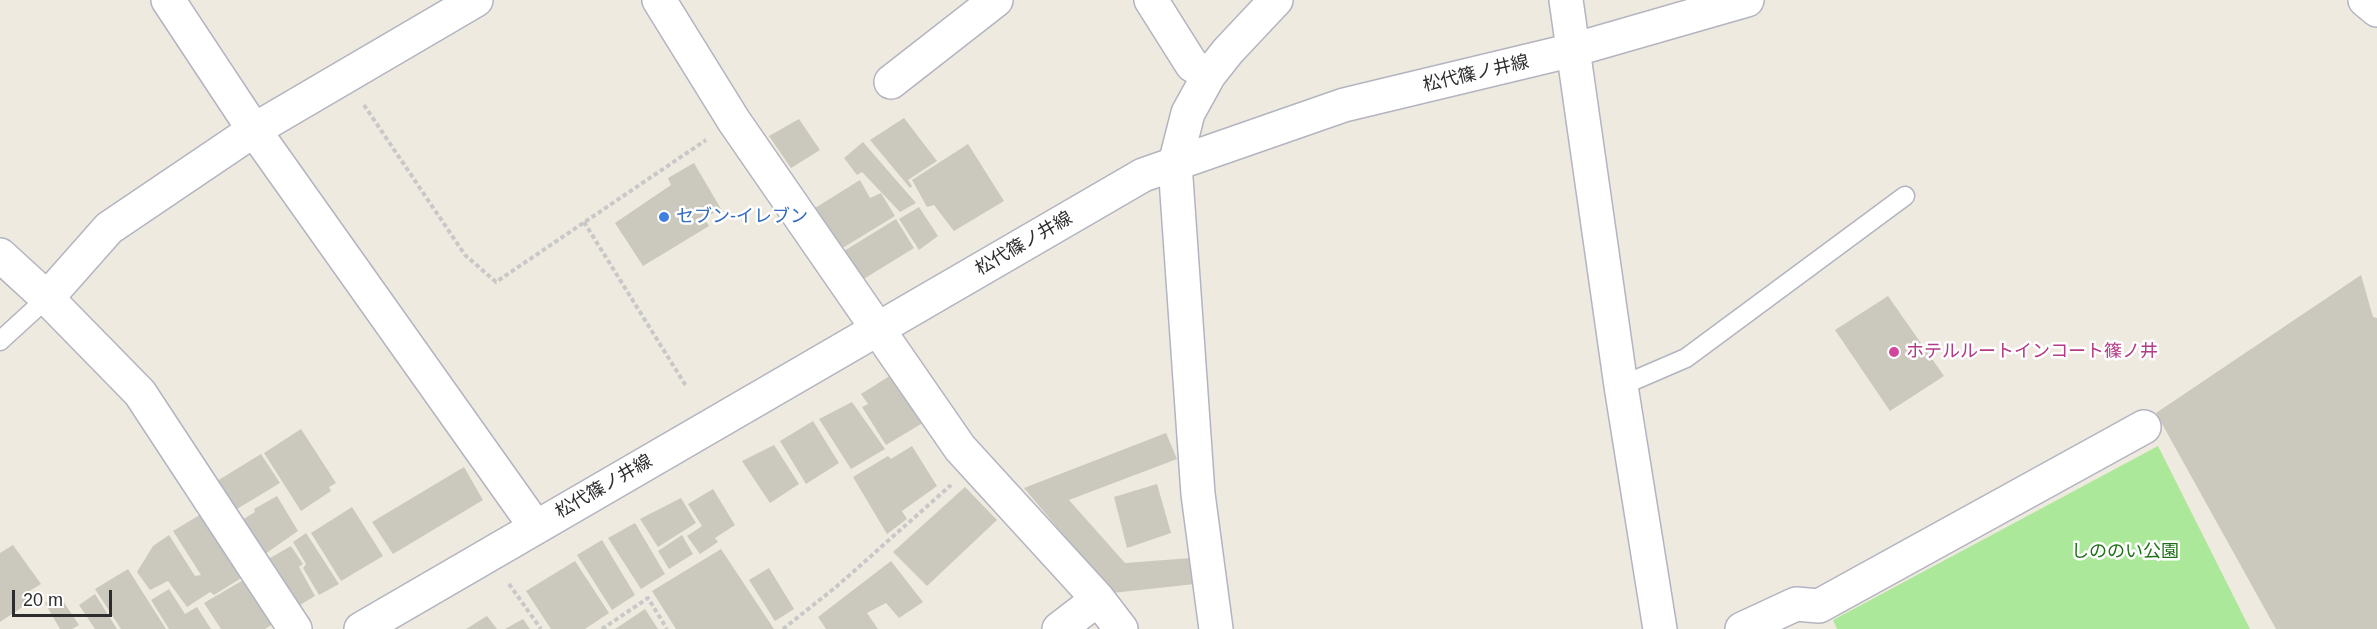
<!DOCTYPE html>
<html>
<head>
<meta charset="utf-8">
<style>
  body { margin:0 }
  #map { position:relative; width:2377px; height:629px; overflow:hidden; background:#efeadf; font-family:Arial,sans-serif }
  canvas { display:block }
  .scale { position:absolute; left:12px; top:590px; width:100px; height:27px; box-sizing:border-box; border:3px solid #2d2d2d; border-top:0; padding-left:8px; font-size:18px; line-height:21px; white-space:nowrap; color:#2d2d2d; -webkit-text-stroke:4px #fff; paint-order:stroke }
</style>
</head>
<body>
<div id="map">
<canvas width="2377" height="629"></canvas>
<div class="scale">20 m</div>
</div>
<script>
const context = document.querySelector('canvas').getContext('2d');
context.lineJoin = 'round';
function fillPath(path, color) { context.fillStyle = color; context.fill(path, 'evenodd'); }
const shape = rows => new Path2D(rows.map(r => 'M' + r).join(''));
function strokePath(path, color, width, dash) { context.strokeStyle = color; context.lineWidth = width; context.lineCap = dash ? 'butt' : 'round'; context.setLineDash(dash || []); context.stroke(path); }
function drawText(font, color, halo, rows, align = 'center') {
  context.font = font + ' Arial,"Noto Sans JP",sans-serif'; context.lineWidth = 5; context.setLineDash([]); context.textBaseline = 'middle'; context.strokeStyle = halo; context.fillStyle = color; for (const [text, x, y, turn = 0] of rows) {
    context.save(); context.translate(x, y); context.rotate((+turn || 0) * Math.PI / 180); context.textAlign = isNaN(turn) ? turn : align; if (halo) context.strokeText(text, 0, 0); context.fillText(text, 0, 0); context.restore();
  }
}
fillPath(shape([
  [2158,446,2250,629,1837,629,1833,620]
]), '#ace899');
fillPath(shape([
  [904,118,937,161,908,180,912,186,910,188,870,140],
  [799,119,820,150,791,168,769,136],
  [863,142,916,203,900,212,862,172,857,175,844,158],
  [968,144,1004,201,954,231,934,205,927,207,912,180],
  [694,163,721,209,704,218,709,226,643,266,615,223,671,185,668,178],
  [860,180,870,198,881,193,895,216,841,249,815,208],
  [919,207,938,236,919,250,899,219],
  [896,219,914,248,862,280,844,251],
  [2361,275,2373,317,2377,318,2377,629,2276,629,2156,413],
  [1888,296,1944,376,1890,411,1835,330],
  [896,372,926,421,886,445,862,407,868,404,861,394],
  [852,402,885,449,851,469,819,419],
  [813,421,839,463,806,484,780,441],
  [301,429,336,483,329,487,331,491,301,511,264,453],
  [1166,433,1177,459,1069,500,1125,563,1191,558,1195,584,1112,593,1024,488],
  [774,445,799,484,770,503,742,461],
  [912,446,937,486,902,511,907,519,887,534,853,477,888,456,891,459],
  [261,454,280,483,237,509,217,481],
  [464,467,483,500,393,554,372,522],
  [1157,484,1171,533,1127,548,1114,497],
  [965,487,997,520,927,586,893,552],
  [713,489,735,525,715,538,718,542,700,554,687,536,702,526,688,504],
  [277,496,298,531,265,554,242,520,255,512,254,509],
  [681,498,696,523,658,547,640,519],
  [352,507,383,556,341,581,311,533],
  [203,513,243,577,214,595,210,592,187,607,168,581,150,590,137,572,153,546,169,535,195,576,201,575,173,531],
  [635,523,665,574,641,589,608,538],
  [306,533,339,584,319,595,303,568,306,564,293,542],
  [682,535,693,554,669,569,658,551],
  [602,540,635,595,612,610,577,555],
  [13,545,41,584,26,593,30,602,0,622,0,553],
  [291,546,303,564,299,567,315,596,300,605,270,558],
  [721,549,774,629,676,629,652,591],
  [575,561,609,613,585,629,551,629,526,591],
  [891,561,923,602,899,618,886,603,867,613,878,629,826,629,818,617],
  [769,568,794,609,775,621,749,580],
  [128,569,166,629,121,629,95,589],
  [245,579,273,624,265,629,221,629,204,603],
  [169,589,185,614,197,607,211,629,169,629,151,600],
  [95,594,117,629,95,629,79,605],
  [59,595,79,625,72,629,60,629,45,603],
  [645,609,658,629,615,629],
  [487,616,497,629,466,629],
  [523,619,530,629,505,629]
]), '#cbc8bd');
const service = shape([
  [0,341,47,298],
  [1621,386,1686,358,1905,196]
]);
const minor = shape([
  [168,0,254,130,535,526],
  [659,0,734,121,960,448,1098,599],
  [1151,0,1192,65,1209,75],
  [1566,0,1621,386,1660,629],
  [2365,0,2377,10],
  [891,82,996,0],
  [0,255,47,298,140,393,295,629],
  [47,298,109,228,254,130,476,0],
  [1059,629,1098,599,1121,629],
  [1216,629,1198,494,1175,164,1188,113,1209,75,1228,51,1276,0],
  [1742,629,1796,604,1819,606,2144,427]
]);
const secondary = shape([
  [361,629,1143,175,1344,105,1573,50,1747,0]
]);
strokePath(service, '#b3b4c1', 21);
strokePath(minor, '#b3b4c1', 36);
strokePath(secondary, '#b3b4c1', 36);
strokePath(shape([
  [364,105,465,255,496,282,706,140],
  [584,222,686,386],
  [509,584,541,629],
  [602,629,648,598,667,629],
  [783,629,836,587,951,485]
]), '#c8c8c8', 4, [4.5, 3]);
strokePath(service, '#fff', 18);
strokePath(minor, '#fff', 33);
strokePath(secondary, '#fff', 33);
for (const [x, y, r, color] of [
  [664,217,6,"#3f7fe0"],
  [1894,352,6,"#d1479c"]
]) { const dot = new Path2D(); dot.arc(x, y, r, 0, 2 * Math.PI); context.fillStyle = color; context.fill(dot); strokePath(dot, '#fff', 2); }
drawText('18px', '#2d2d2d', '#fff', [
  ["松代篠ノ井線",1476,74,-13],
  ["松代篠ノ井線",1024,244,-30],
  ["松代篠ノ井線",604,487,-30]
]);
drawText('18px', '#366cbe', '#fff', [
  ["セブン-イレブン",676,217]
], 'left');
drawText('18px', '#b23c85', '#fff', [
  ["ホテルルートインコート篠ノ井",1906,352]
], 'left');
drawText('18px', '#207017', '#fff', [
  ["しののい公園",2125,552]
]);
</script>
</body>
</html>
